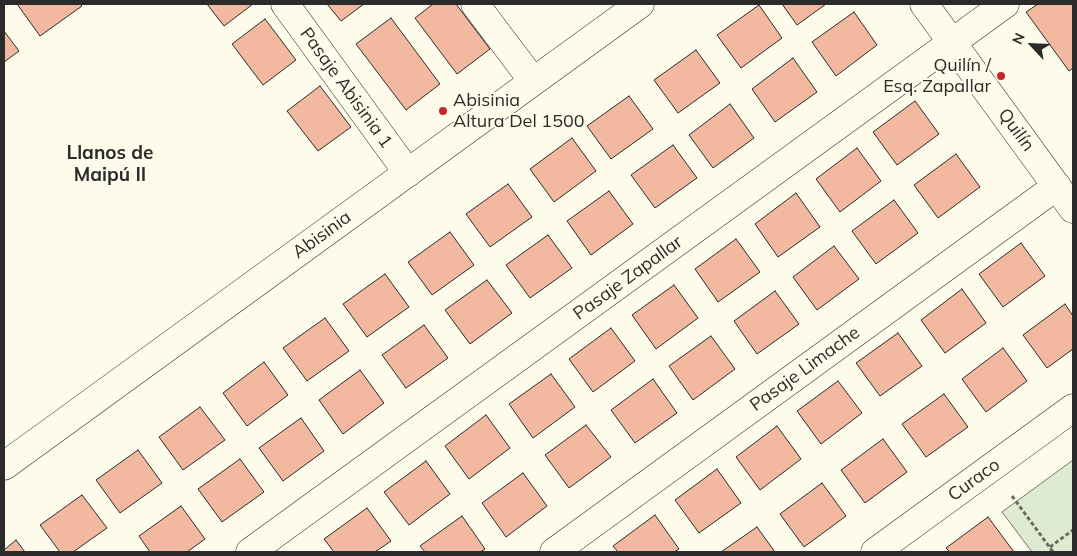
<!DOCTYPE html>
<html>
<head>
<meta charset="utf-8">
<style>
  body { margin:0 }
  #map { position:relative; width:1077px; height:556px; overflow:hidden; background:#fdfbea; font-family:Mulish,sans-serif }
  canvas { display:block }
  .frame { position:absolute; inset:0; border:5px solid #2b2b2b; pointer-events:none }
  .north { position:absolute; left:1007px; top:20px; width:50px; height:50px; -webkit-text-stroke:4px #fdfbea; paint-order:stroke; rotate:295deg; font-size:14px; font-weight:700; line-height:20px; text-align:center; color:#2b2b2b }
  .north::after { content:''; display:block; margin:auto; width:18px; height:22px; background:#2b2b2b; clip-path:polygon(50% 0,100% 100%,50% 72%,0 100%) }
</style>
</head>
<body>
<div id="map">
<canvas width="1077" height="556"></canvas>
<div class="frame"></div>
<div class="north">N</div>
</div>
<script>
const context = document.querySelector('canvas').getContext('2d');
context.lineJoin = 'round';
function fillPath(path, color) { context.fillStyle = color; context.fill(path, 'evenodd'); }
const shape = rows => new Path2D(rows.map(r => 'M' + r).join(''));
function strokePath(path, color, width, dash) { context.strokeStyle = color; context.lineWidth = width; context.lineCap = dash ? 'butt' : 'round'; context.setLineDash(dash || []); context.stroke(path); }
function drawText(font, color, halo, rows, align = 'center') {
  context.font = font + ' Mulish,sans-serif'; context.lineWidth = 4; context.setLineDash([]); context.textBaseline = 'middle'; context.strokeStyle = halo; context.fillStyle = color; for (const [text, x, y, turn = 0] of rows) {
    context.save(); context.translate(x, y); context.rotate((+turn || 0) * Math.PI / 180); context.textAlign = isNaN(turn) ? turn : align; if (halo) context.strokeText(text, 0, 0); context.fillText(text, 0, 0); context.restore();
  }
}
const green = shape([
  [1073,460,1073,552,1032,552,1002,512,1073,460]
]);
fillPath(green, '#deebd1');
strokePath(green, '#74746e', 1);
const building = shape([
  [17,4,80,4,82,6,40,36,17,4],
  [207,4,253,4,224,26,207,4],
  [327,4,364,4,341,21,327,4],
  [433,4,456,4,490,49,457,74,415,18,433,4],
  [782,4,826,4,797,25,782,4],
  [1038,4,1073,4,1073,68,1069,71,1026,12,1038,4],
  [759,5,782,38,741,68,717,35,759,5],
  [854,12,877,45,836,76,812,42,854,12],
  [391,18,440,84,406,110,356,44,391,18],
  [265,19,296,60,263,85,232,44,265,19],
  [4,31,19,51,4,62,4,31],
  [696,50,720,83,678,113,654,80,696,50],
  [793,58,817,92,775,122,752,89,793,58],
  [320,86,351,127,318,151,287,111,320,86],
  [629,96,653,129,611,159,587,126,629,96],
  [915,101,939,134,897,165,873,132,915,101],
  [730,104,754,138,713,168,689,135,730,104],
  [572,138,596,171,554,202,530,169,572,138],
  [673,145,697,178,655,208,631,175,673,145],
  [857,148,881,181,840,212,816,179,857,148],
  [956,154,980,187,938,218,914,185,956,154],
  [508,184,532,217,490,247,466,214,508,184],
  [609,191,633,224,591,255,567,221,609,191],
  [796,193,820,227,778,257,755,224,796,193],
  [894,200,918,233,876,264,852,231,894,200],
  [450,232,474,265,432,295,408,262,450,232],
  [548,235,572,268,530,298,506,265,548,235],
  [736,239,760,272,718,302,695,269,736,239],
  [1021,243,1045,276,1003,307,979,274,1021,243],
  [834,246,859,279,817,310,793,277,834,246],
  [385,274,409,307,367,337,343,304,385,274],
  [487,280,512,313,470,344,445,310,487,280],
  [674,285,698,318,656,349,632,315,674,285],
  [962,289,986,323,945,353,921,320,962,289],
  [775,291,799,324,757,354,734,321,775,291],
  [1065,304,1073,316,1073,349,1047,368,1023,335,1065,304],
  [325,318,349,351,307,381,283,348,325,318],
  [424,325,448,358,406,388,382,355,424,325],
  [611,328,635,361,593,392,569,359,611,328],
  [898,333,922,366,880,396,856,363,898,333],
  [711,336,735,369,693,400,669,366,711,336],
  [1003,348,1027,381,986,412,962,379,1003,348],
  [264,362,288,395,247,426,223,393,264,362],
  [360,370,384,403,343,434,319,400,360,370],
  [551,374,575,407,533,438,509,404,551,374],
  [653,379,677,413,635,443,611,410,653,379],
  [838,381,862,413,821,444,797,411,838,381],
  [944,394,968,427,926,457,902,424,944,394],
  [200,407,225,440,183,470,159,437,200,407],
  [486,415,510,448,469,479,445,446,486,415],
  [301,418,324,451,283,481,259,448,301,418],
  [586,425,611,457,569,488,545,455,586,425],
  [777,426,801,459,760,490,736,457,777,426],
  [883,439,907,472,865,503,841,470,883,439],
  [138,450,162,483,120,513,96,480,138,450],
  [240,459,264,492,222,522,198,489,240,459],
  [426,461,450,494,409,525,384,492,426,461],
  [717,469,741,503,699,533,675,500,717,469],
  [523,473,547,506,506,537,482,503,523,473],
  [822,483,846,516,804,547,780,514,822,483],
  [82,495,107,528,73,552,60,552,40,525,82,495],
  [181,506,205,539,187,552,150,552,139,536,181,506],
  [367,508,391,541,375,552,334,552,324,539,367,508],
  [655,515,679,549,674,552,618,552,613,546,655,515],
  [462,516,485,549,480,552,425,552,420,546,462,516],
  [988,517,1014,552,950,552,946,548,988,517],
  [757,527,775,552,721,552,757,527],
  [16,540,25,552,4,552,4,550,16,540]
]);
fillPath(building, '#f2b8a0');
strokePath(building, '#2b2b2b', 1);
const minor = shape([
  [285,4,408,173],
  [475,4,533,81],
  [924,4,1073,209],
  [4,466,640,4],
  [250,552,1005,4],
  [554,552,1057,186],
  [875,552,1073,408]
]);
strokePath(minor, '#2b2b2b', 29);
strokePath(shape([
  [1012,496,1053,552],
  [1050,547,1073,530]
]), '#6a6964', 3, [4, 2.5]);
strokePath(minor, '#fdfbea', 28);
for (const [x, y, r, color] of [
  [1001,76,5,"#c62828"],
  [443,111,5,"#c62828"]
]) { const dot = new Path2D(); dot.arc(x, y, r, 0, 2 * Math.PI); context.fillStyle = color; context.fill(dot); strokePath(dot, '#fdfbea', 2); }
drawText('18px', '#2b2b2b', '#fdfbea', [
  ["Quilín /",991,66],
  ["Esq. Zapallar",991,87],
  ["Abisinia",453,101,"left"],
  ["Altura Del 1500",453,122,"left"]
], 'right');
drawText('18px', '#2b2b2b', '#fdfbea', [
  ["Pasaje Abisinia 1",346,88,54],
  ["Quilín",1016,130,54],
  ["Abisinia",322,235,-36],
  ["Pasaje Zapallar",628,278,-36],
  ["Pasaje Limache",805,369,-36],
  ["Curaco",974,480,-36]
]);
drawText('bold 19px', '#2b2b2b', '#fdfbea', [
  ["Llanos de",110,153],
  ["Maipú II",110,175]
]);
</script>
</body>
</html>
